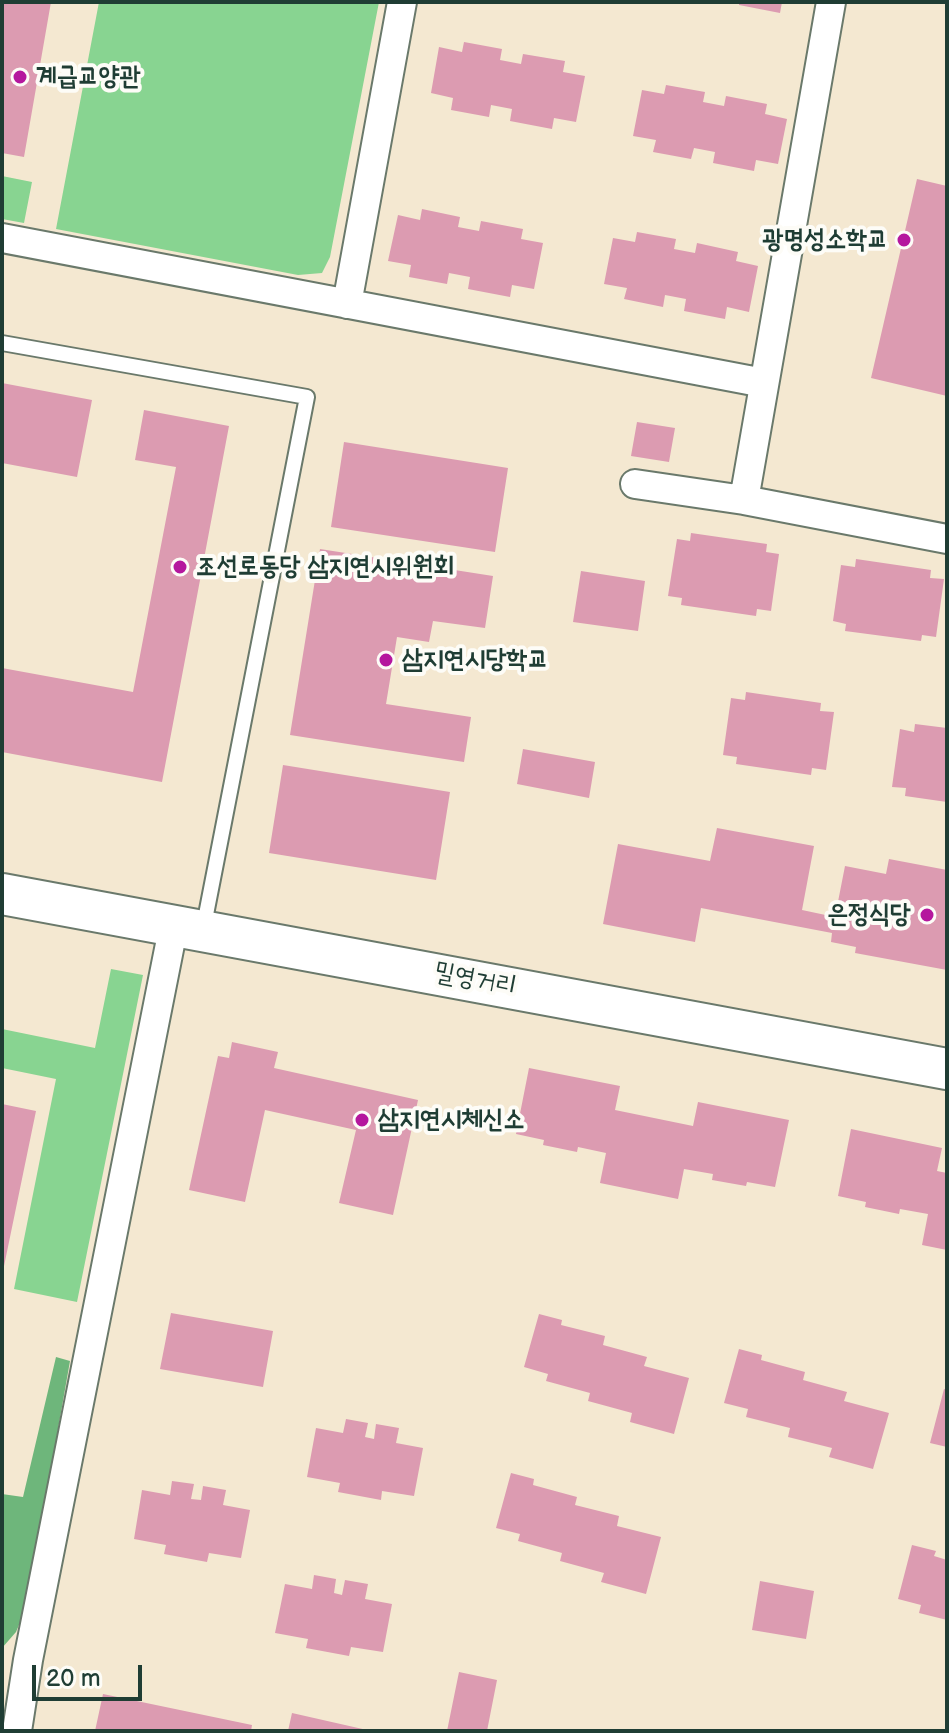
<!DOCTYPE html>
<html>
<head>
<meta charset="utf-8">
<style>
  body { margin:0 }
  #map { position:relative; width:949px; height:1733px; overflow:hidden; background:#f4e8d1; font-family:"Balsamiq Sans",sans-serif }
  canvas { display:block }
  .frame { position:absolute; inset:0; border:4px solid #1f3d34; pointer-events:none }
  .scale { position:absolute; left:32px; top:1665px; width:110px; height:36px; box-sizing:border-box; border:4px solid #1f3d34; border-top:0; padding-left:10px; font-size:24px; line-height:28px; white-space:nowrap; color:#1f3d34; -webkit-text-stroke:6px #fdfcf7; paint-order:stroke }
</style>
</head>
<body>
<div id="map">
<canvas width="949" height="1733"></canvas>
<div class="frame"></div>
<div class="scale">20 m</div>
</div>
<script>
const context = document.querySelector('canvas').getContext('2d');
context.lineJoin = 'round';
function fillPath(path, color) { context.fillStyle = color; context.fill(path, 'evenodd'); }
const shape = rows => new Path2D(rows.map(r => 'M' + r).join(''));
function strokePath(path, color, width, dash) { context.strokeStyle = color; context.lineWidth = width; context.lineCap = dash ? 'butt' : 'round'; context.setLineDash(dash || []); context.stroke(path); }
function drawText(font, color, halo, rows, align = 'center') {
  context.font = font + ' "Balsamiq Sans","Poor Story",sans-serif'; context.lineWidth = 8; context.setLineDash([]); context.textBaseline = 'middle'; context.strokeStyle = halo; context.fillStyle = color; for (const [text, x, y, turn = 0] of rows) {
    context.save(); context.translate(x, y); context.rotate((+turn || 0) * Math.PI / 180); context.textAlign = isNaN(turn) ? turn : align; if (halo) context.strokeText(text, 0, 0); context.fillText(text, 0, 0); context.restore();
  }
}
fillPath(shape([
  [99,2,379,2,330,257,322,273,298,275,56,229],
  [2,176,32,182,24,223,2,219],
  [111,969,143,975,77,1302,14,1289,56,1079,2,1068,2,1029,95,1048]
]), '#88d491');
fillPath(shape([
  [56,1357,70,1361,27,1606,16,1632,2,1648,2,1494,23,1497]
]), '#6eb67b');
fillPath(shape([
  [2,2,51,2,24,157,2,153],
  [739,2,782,2,780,13,739,5],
  [464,42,502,49,500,60,521,64,523,54,565,61,563,72,585,76,576,122,554,118,552,129,510,121,512,109,491,105,489,117,451,110,453,98,431,93,439,47,462,52],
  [666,85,705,92,703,102,724,106,726,96,767,104,765,114,787,119,778,164,756,160,754,171,713,163,715,152,694,148,691,159,653,152,656,140,633,136,642,90,664,94],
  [917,179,947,186,947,396,871,378],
  [422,209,460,217,458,227,479,231,481,221,523,229,521,239,543,243,534,289,512,285,510,297,468,289,470,277,449,273,447,284,409,277,411,265,388,261,398,215,420,220],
  [637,232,676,239,674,249,695,253,697,243,738,252,736,261,758,266,749,312,727,307,725,319,684,311,686,299,665,295,663,307,624,299,627,288,604,284,613,238,635,242],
  [2,383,92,400,77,477,2,463],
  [144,410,229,426,162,782,2,752,2,668,133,692,176,467,135,460],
  [637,422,675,428,669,462,631,456],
  [344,442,508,468,495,552,331,527],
  [691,533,767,544,766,552,779,554,771,611,757,609,756,616,681,605,682,598,668,596,677,539,690,541],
  [320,549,493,576,485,628,433,621,429,642,397,637,386,704,471,717,464,762,290,735],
  [856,559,931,570,930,578,944,579,936,637,922,635,921,641,845,631,846,624,833,621,841,565,855,567],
  [581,571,645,581,638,631,573,622],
  [746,692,821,703,820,711,834,712,826,770,812,768,811,775,736,764,737,757,723,755,731,698,745,700],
  [915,724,947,728,947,802,905,796,906,788,892,787,900,729,914,732],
  [523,749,595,762,589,798,517,784],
  [283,765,450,792,436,880,269,853],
  [717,828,814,846,802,910,835,917,845,866,886,874,889,859,947,870,947,970,855,953,856,947,831,942,832,933,701,908,695,942,603,924,618,844,710,861],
  [232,1042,278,1052,274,1068,418,1100,393,1215,339,1203,356,1130,265,1110,245,1202,189,1190,218,1056,229,1058],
  [529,1068,620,1086,615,1110,693,1126,698,1102,789,1120,775,1187,747,1182,746,1186,712,1180,713,1174,684,1169,678,1199,600,1183,606,1153,578,1147,577,1152,543,1145,544,1140,516,1134],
  [2,1104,36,1111,3,1271,2,1271],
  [851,1129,942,1148,937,1171,947,1173,947,1250,922,1245,928,1214,900,1209,899,1214,865,1207,866,1202,838,1196],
  [171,1313,273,1331,263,1387,160,1369],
  [539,1314,562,1320,561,1325,605,1336,603,1345,647,1357,644,1366,689,1378,674,1434,630,1422,632,1413,588,1401,590,1393,546,1381,548,1374,524,1367],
  [739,1349,762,1355,761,1360,805,1372,803,1380,847,1392,844,1401,889,1413,873,1469,829,1457,832,1448,788,1437,790,1428,746,1417,748,1409,724,1403],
  [944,1389,947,1390,947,1447,930,1443],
  [346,1419,368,1423,365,1437,374,1439,376,1424,399,1428,396,1443,423,1448,414,1496,382,1491,381,1500,338,1492,340,1483,307,1477,316,1428,343,1433],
  [511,1473,534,1479,533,1485,577,1497,575,1505,619,1516,617,1526,661,1537,646,1594,601,1582,604,1573,560,1561,562,1553,518,1541,520,1534,496,1528],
  [172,1481,194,1484,191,1499,201,1500,203,1486,226,1490,223,1505,250,1510,241,1558,209,1553,207,1562,164,1554,166,1545,134,1539,142,1490,170,1495],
  [912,1545,936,1551,934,1556,947,1560,947,1620,919,1613,921,1605,898,1599],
  [314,1575,336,1579,334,1593,342,1595,345,1580,368,1584,365,1599,392,1604,383,1652,351,1647,349,1656,306,1648,308,1639,275,1633,285,1584,312,1589],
  [760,1581,814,1591,806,1639,752,1630],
  [459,1672,497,1680,487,1731,447,1731],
  [103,1694,252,1725,251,1731,95,1731],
  [292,1713,367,1730,367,1731,288,1731]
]), '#dc9bb1');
const service = shape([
  [2,343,307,397,203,930]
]);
const minor = shape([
  [2,238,764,383],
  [347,304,402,2],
  [635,484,744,500,947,539],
  [744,500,831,2],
  [17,1731,28,1660,174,924]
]);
const secondary = shape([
  [2,894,947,1069]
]);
strokePath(service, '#6a796b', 18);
strokePath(minor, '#6a796b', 32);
strokePath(secondary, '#6a796b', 44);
strokePath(service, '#fff', 14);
strokePath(minor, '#fff', 28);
strokePath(secondary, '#fff', 40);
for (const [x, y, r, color] of [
  [20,77,8,"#b5179e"],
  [904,240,8,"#b5179e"],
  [180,567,8,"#b5179e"],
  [386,660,8,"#b5179e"],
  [927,915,8,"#b5179e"],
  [362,1120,8,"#b5179e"]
]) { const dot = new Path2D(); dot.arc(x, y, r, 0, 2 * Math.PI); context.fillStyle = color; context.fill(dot); strokePath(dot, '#fdfcf7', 3); }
drawText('bold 26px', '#1f3d34', '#fdfcf7', [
  ["계급교양관",36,77],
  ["광명성소학교",888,240,"right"],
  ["조선로동당 삼지연시위원회",196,567],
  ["삼지연시당학교",402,660],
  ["은정식당",911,915,"right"],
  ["삼지연시체신소",378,1120]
], 'left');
drawText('26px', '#1f3d34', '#fdfcf7', [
  ["밀영거리",475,980,11]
]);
</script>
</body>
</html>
